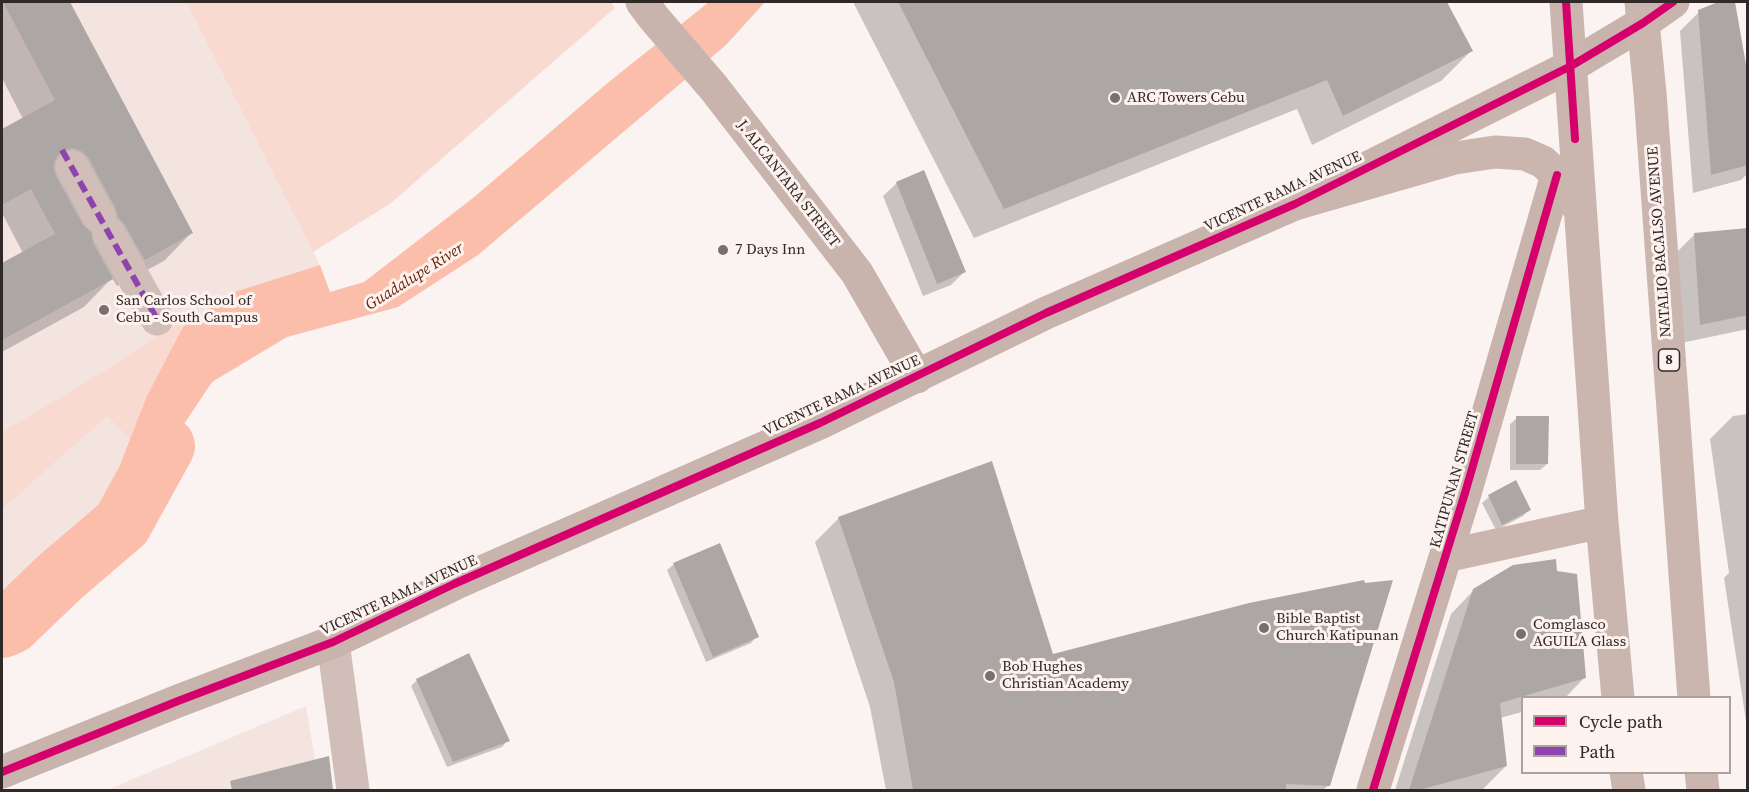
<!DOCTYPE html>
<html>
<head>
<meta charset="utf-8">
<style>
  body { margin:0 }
  #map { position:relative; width:1749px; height:792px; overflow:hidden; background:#faf3f2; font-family:"Source Serif 4",serif }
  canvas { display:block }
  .frame { position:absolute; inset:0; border:3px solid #302927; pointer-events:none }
  .legend { position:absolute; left:1521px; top:696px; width:210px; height:78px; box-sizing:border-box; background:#fdf2ee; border:2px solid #aba29e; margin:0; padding:8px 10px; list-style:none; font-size:18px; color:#302927 }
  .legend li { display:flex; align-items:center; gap:12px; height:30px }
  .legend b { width:30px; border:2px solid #aba29e }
</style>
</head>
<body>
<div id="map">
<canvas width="1749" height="792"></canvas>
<div class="frame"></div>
<ul class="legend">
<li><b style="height:8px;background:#d6006c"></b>Cycle path</li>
<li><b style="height:8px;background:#8e44ad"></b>Path</li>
</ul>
</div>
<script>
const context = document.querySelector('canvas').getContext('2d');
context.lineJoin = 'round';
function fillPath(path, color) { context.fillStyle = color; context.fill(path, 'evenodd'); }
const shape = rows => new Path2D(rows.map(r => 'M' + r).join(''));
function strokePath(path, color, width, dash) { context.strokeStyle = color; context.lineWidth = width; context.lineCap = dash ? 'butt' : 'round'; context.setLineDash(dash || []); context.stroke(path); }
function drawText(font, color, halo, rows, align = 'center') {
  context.font = font + ' "Source Serif 4",serif'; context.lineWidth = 6; context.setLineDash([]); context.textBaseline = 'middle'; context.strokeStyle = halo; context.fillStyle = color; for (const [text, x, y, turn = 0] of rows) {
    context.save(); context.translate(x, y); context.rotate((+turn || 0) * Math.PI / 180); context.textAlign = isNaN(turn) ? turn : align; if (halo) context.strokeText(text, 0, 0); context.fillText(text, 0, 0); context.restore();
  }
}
fillPath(shape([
  [2,2,186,2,320,265,231,293,146,398,104,506,28,583,2,598],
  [306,706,320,790,107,790]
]), '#f3e4e0');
fillPath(shape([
  [186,2,611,2,615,8,391,203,313,252],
  [179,323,183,327,146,398,130,439,107,416,2,509,2,432,85,383]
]), '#f9dad0');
fillPath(shape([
  [709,2,765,2,726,45,478,255,398,307,287,337,212,382,170,445,128,516,12,625,2,630,2,598,28,583,104,506,146,398,183,327,231,293,320,265,330,292,364,282,473,198,610,81]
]), '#fbbeab');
fillPath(shape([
  [2,2,68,2,191,233,164,261,117,286,112,278,84,307,2,352,2,265,23,253,3,215,2,216,2,131,23,119,2,78],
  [853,2,1445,2,1471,51,1441,81,1312,145,1297,109,974,238],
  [1721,2,1734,2,1748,86,1748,173,1741,180,1693,193,1680,31,1699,12],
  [897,183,964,272,951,285,923,296,883,196],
  [1748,229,1748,329,1681,343,1676,253,1695,234],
  [1748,414,1748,734,1724,578,1729,573,1710,439,1733,416],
  [1517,418,1547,464,1540,470,1510,470,1510,424],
  [1515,483,1529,510,1523,516,1496,530,1482,503,1489,497],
  [839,518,1052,656,1329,785,1323,790,886,790,870,707,815,542],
  [674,564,757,636,751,643,706,662,667,570],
  [1555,573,1585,677,1565,698,1522,698,1522,712,1500,718,1506,766,1483,789,1475,790,1395,790,1451,614,1474,590],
  [417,680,508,740,502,747,447,767,411,686],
  [328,758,332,790,237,790,250,777]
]), '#0003');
strokePath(shape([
  [2,628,11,624,60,577,122,524,165,446]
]), '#fbbeab', 60);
fillPath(shape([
  [3,2,70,2,193,233,145,260,125,225,118,217,115,207,88,157,81,151,73,148,62,151,56,158,53,166,56,176,83,225,91,232,93,243,113,279,2,340,2,263,55,234,31,189,2,205,2,129,55,100],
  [898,2,1447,2,1473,51,1343,116,1327,80,1004,209],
  [1718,2,1735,2,1748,76,1748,165,1711,175,1698,10],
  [924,170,966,272,937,284,896,182],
  [1748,228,1748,315,1700,325,1694,233],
  [1516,416,1549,416,1548,464,1516,464],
  [992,461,1053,654,1249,603,1364,580,1365,583,1393,580,1330,786,1286,784,1286,790,913,790,894,682,838,517],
  [1516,480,1531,510,1502,525,1488,495],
  [720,543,759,637,713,657,673,563],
  [1556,559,1557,571,1577,574,1586,678,1500,703,1507,766,1419,790,1409,790,1473,589,1513,565],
  [469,653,510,741,453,762,416,679],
  [329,756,333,790,232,790,230,781]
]), '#aca7a5');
strokePath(shape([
  [72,167,99,216],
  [109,234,157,319],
  [333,642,353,790]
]), '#d1beb9', 33);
strokePath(shape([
  [642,2,654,18,714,88,857,273,917,377],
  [2,772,178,701,333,642,454,584,820,423,1046,313,1295,204,1571,66,1643,23,1673,2],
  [1373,790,1465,493,1557,175]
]), '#c9b3ad', 33);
strokePath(shape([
  [1566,2,1602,522,1618,698],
  [1641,2,1650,93,1694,698],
  [1295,204,1455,158,1495,152,1525,154,1543,162,1557,175,1568,189,1579,209],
  [1446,556,1602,522],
  [1626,772,1629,790],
  [1701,772,1703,790]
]), '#cab5af', 33);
strokePath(shape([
  [62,150,157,319]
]), '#8e44ad', 6, [12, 6]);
strokePath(shape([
  [1566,2,1575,139],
  [2,772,178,701,333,642,454,584,820,423,1046,313,1295,204,1571,66,1643,23,1673,2],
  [1373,790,1465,493,1557,175]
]), '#d6006c', 8);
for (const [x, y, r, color] of [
  [1115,98,6,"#77706e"],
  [723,250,6,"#77706e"],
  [104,310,6,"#77706e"],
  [1264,628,6,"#77706e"],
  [1521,634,6,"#77706e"],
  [990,676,6,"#77706e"]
]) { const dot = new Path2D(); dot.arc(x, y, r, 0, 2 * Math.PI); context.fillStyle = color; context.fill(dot); strokePath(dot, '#fdf2ee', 2); }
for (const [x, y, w] of [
  [1669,360,21]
]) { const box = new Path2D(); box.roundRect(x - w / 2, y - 11, w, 22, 4.5); context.fillStyle = '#fdf2ee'; context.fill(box); strokePath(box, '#302927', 1.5); }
drawText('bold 14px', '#302927', null, [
  ["8",1669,360]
]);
drawText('15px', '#302927', '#fdf2ee', [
  ["ARC Towers Cebu",1127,98],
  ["7 Days Inn",735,250],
  ["San Carlos School of",116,301],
  ["Cebu - South Campus",116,318],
  ["Bible Baptist",1276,619],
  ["Church Katipunan",1276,636],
  ["Comglasco",1533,625],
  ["AGUILA Glass",1533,642],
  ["Bob Hughes",1002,667],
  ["Christian Academy",1002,684]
], 'left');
drawText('15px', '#302927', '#fdf2ee', [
  ["J. ALCANTARA STREET",788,184,52],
  ["VICENTE RAMA AVENUE",1283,192,-25],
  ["NATALIO BACALSO AVENUE",1660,242,-94],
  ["VICENTE RAMA AVENUE",842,396,-25],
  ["KATIPUNAN STREET",1455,480,-74],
  ["VICENTE RAMA AVENUE",399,596,-25]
]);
drawText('italic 16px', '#671e05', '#fdf2ee', [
  ["Guadalupe River",415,277,-32]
]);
</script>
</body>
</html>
